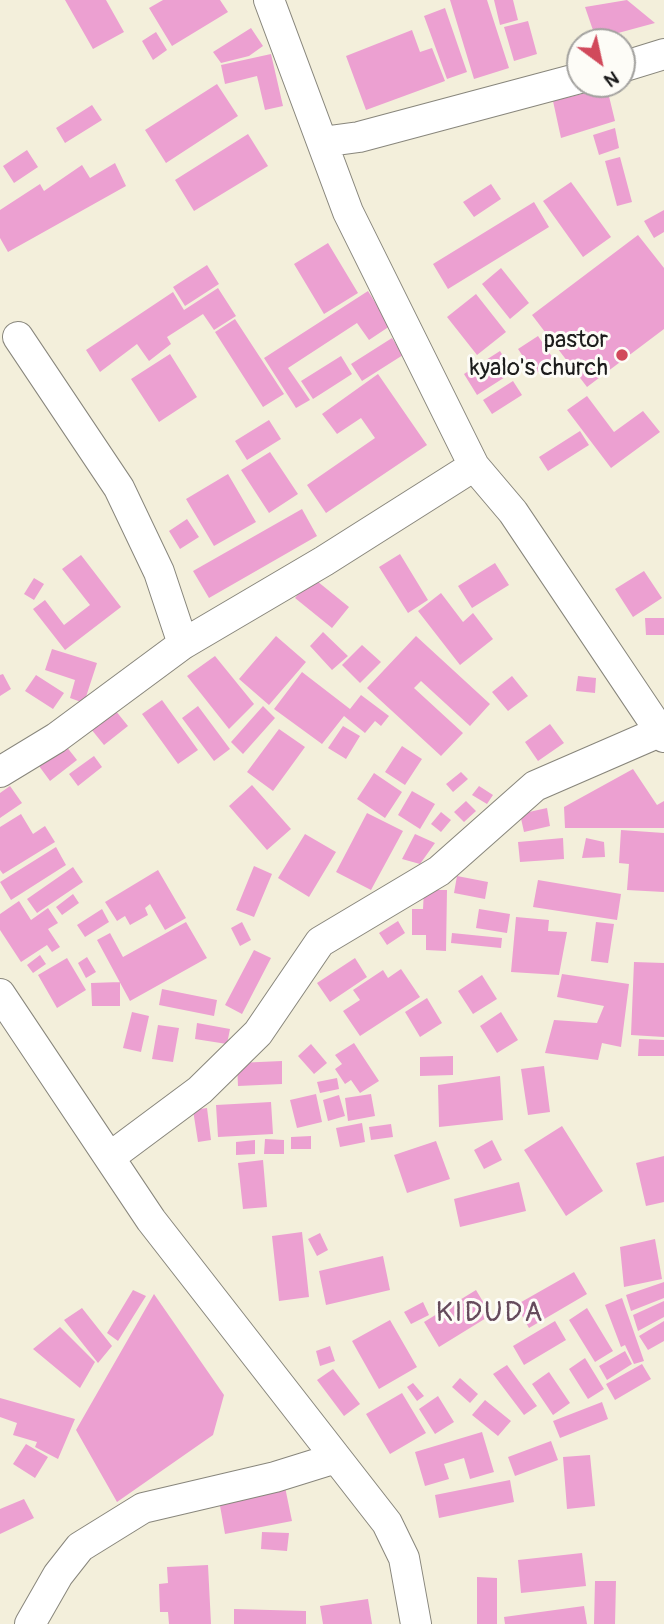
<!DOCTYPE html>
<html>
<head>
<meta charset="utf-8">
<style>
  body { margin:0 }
  #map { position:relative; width:664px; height:1624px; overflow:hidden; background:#f3efdb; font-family:Pangolin,sans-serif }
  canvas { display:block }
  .north { position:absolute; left:566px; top:28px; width:70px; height:70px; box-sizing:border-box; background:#fdfcf7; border:2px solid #a3a29f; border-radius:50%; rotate:147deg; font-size:19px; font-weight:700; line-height:28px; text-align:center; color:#1c1c1c }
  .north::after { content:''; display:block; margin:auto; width:24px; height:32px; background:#d1495b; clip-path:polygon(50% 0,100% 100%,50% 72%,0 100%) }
</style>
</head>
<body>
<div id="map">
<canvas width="664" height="1624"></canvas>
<div class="north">N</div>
</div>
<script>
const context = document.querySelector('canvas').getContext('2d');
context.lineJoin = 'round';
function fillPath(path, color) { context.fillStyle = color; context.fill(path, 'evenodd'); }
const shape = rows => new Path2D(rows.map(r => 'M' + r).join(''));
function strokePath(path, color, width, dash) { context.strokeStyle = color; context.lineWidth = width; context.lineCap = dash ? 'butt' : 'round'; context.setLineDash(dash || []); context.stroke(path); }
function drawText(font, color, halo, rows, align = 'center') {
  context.font = font + ' Pangolin,sans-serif'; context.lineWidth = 6; context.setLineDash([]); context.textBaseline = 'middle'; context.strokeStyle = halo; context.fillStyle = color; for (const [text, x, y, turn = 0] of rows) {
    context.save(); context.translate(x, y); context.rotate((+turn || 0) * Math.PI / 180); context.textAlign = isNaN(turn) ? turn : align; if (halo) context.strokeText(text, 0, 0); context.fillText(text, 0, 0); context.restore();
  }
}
fillPath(shape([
  [65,0,106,0,124,32,93,49],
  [163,0,220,0,228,12,172,46,149,8],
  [450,0,487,0,509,68,474,79],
  [494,0,513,0,518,20,500,25],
  [627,0,655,23,596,39,585,7],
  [445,8,467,72,447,79,424,16],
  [528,21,537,54,514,61,504,27],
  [251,28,263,46,249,56,221,63,213,52],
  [412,30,420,52,432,48,445,81,366,110,346,56],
  [156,32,167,50,153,60,142,41],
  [271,54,283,106,265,110,257,76,225,84,221,65],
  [217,84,238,116,166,163,145,130],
  [607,88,615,121,561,138,553,101],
  [92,105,102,120,65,143,56,128],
  [615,128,619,148,599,155,593,135],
  [248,134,268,166,194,211,175,180],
  [27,150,38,167,14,183,3,166],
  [620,157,632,202,617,206,605,161],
  [115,163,126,186,8,252,0,238,0,210,40,184,44,191,82,165,90,178],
  [571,182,611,237,583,257,543,201],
  [491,184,501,199,474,217,463,202],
  [534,202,549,227,448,289,433,264],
  [664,210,664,232,654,238,644,221],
  [638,235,664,268,664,329,587,387,532,315],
  [328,243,358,293,324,314,294,264],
  [207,265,219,284,185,306,173,287],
  [501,268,529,303,510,319,482,284],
  [218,288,236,316,214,330,203,314,167,337,171,344,149,361,137,344,100,372,86,350,173,292,184,310],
  [368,291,390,326,369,340,357,323,288,368,310,400,296,408,264,358],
  [476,294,506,332,477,355,447,317],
  [235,319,284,394,263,407,215,332],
  [538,336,555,361,535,374,518,349],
  [392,338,403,355,362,381,351,364],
  [500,351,513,372,477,395,464,374],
  [170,354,197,397,159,422,131,379],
  [341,356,352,374,313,399,301,381],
  [378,374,427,445,326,513,307,485,375,438,361,418,337,434,322,414],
  [513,381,522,395,492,414,483,400],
  [587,396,614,432,643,411,660,432,611,468,567,410],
  [269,420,281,439,247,460,235,441],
  [580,431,589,445,548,471,539,457],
  [270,452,298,494,269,513,241,470],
  [228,474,256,522,214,546,186,499],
  [302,509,317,536,209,598,193,571],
  [187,519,199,537,180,549,169,531],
  [400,554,428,600,408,613,379,567],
  [81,555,121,607,65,650,33,609,45,600,64,625,90,605,62,569],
  [495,563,509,585,472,608,458,586],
  [644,571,662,598,633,617,615,589],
  [312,577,349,607,332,628,295,598],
  [34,578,44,584,34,600,24,594],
  [441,593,463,622,473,613,493,639,460,665,418,611],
  [645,618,664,618,664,635,646,635],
  [323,632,348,656,332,670,310,646],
  [276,636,306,662,269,705,239,679],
  [416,636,490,704,470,726,421,681,414,688,463,733,441,756,367,688],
  [362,645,381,662,360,683,342,665],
  [52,649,97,663,84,703,70,698,75,680,45,670],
  [215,656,254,704,229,729,187,676],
  [302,672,350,709,361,695,389,716,381,726,375,721,365,733,344,716,322,744,274,709],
  [3,674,11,689,0,696,0,675],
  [36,675,64,693,53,709,25,691],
  [512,676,528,696,508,711,492,692],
  [578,676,596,678,595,693,576,691],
  [162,700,198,750,178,764,142,714],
  [111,705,128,726,104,745,87,724],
  [198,706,230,749,214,761,182,718],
  [263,706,275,718,243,754,231,742],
  [550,724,564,743,538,761,525,742],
  [343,726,360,736,346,759,328,748],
  [279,729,305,747,273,791,247,772],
  [66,746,77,760,50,781,39,766],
  [402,746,422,759,405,785,385,772],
  [94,756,102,767,78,786,69,774],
  [633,769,657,805,664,801,664,828,565,828,564,807],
  [461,772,468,779,453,792,446,784],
  [374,773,402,792,385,818,357,799],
  [252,785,291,829,267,850,229,806],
  [10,786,22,803,0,818,0,793],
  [479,786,493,795,487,804,472,795],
  [412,791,435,804,420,829,398,815],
  [466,801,476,811,464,822,454,812],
  [547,808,550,826,524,832,520,814],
  [441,812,451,820,441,832,431,824],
  [367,813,403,831,371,890,336,872],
  [21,814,33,834,45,826,55,842,3,874,0,870,0,827],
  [621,830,664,833,664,892,627,890,629,864,619,863],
  [305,834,336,852,309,897,278,878],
  [415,834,435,843,420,864,402,859],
  [563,838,564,859,520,862,518,842],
  [586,838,604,842,605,857,582,858],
  [56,847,66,865,11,900,0,882],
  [254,866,272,874,254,917,236,910],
  [73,867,83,882,37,913,27,899],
  [158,870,186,918,165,930,150,904,145,908,148,915,130,925,125,916,117,921,105,902],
  [457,876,488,882,485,899,454,893],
  [538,880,621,894,617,920,533,907],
  [424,890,447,890,446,951,426,950,426,935,412,935,412,909,423,909],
  [73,894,79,903,62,915,56,907],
  [19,901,31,920,48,908,58,923,48,929,60,947,52,952,47,945,21,962,0,930,0,914],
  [102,909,109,922,85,937,77,925],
  [479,909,510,914,507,933,476,928],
  [516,917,549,920,548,931,567,932,559,975,511,972],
  [398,921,405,933,387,945,379,933],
  [186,922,207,958,130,1001,97,940,110,933,123,957],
  [242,922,251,940,240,946,231,928],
  [596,922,614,924,608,963,591,961],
  [452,933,502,938,501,948,451,943],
  [254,950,271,958,242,1014,225,1005],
  [40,955,46,964,33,973,27,965],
  [87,957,96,972,86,978,78,963],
  [67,958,86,990,57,1008,38,975],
  [355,958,367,977,330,1002,317,983],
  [634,962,664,963,664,1037,631,1035],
  [401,969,420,997,360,1036,343,1011,360,1000,353,990,383,970,388,978],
  [562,974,629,984,621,1047,602,1043,598,1060,545,1053,554,1020,597,1023,604,1006,557,997],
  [482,975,497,999,473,1014,458,991],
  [120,982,120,1006,92,1006,91,983],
  [162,989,217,1000,214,1016,159,1005],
  [427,998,442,1023,420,1037,405,1012],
  [132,1012,149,1016,141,1052,123,1048],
  [501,1012,518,1040,497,1053,480,1026],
  [197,1023,230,1029,227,1044,195,1039],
  [158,1025,179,1028,173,1062,152,1059],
  [639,1039,664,1040,664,1056,638,1056],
  [354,1043,379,1081,360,1093,351,1080,345,1084,335,1069,342,1064,335,1055],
  [311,1044,327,1063,314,1074,298,1056],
  [453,1056,453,1075,420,1076,420,1057],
  [282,1061,282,1084,238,1086,237,1063],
  [544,1066,550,1112,528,1115,521,1069],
  [500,1076,503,1120,439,1127,438,1085],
  [337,1078,339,1089,320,1093,317,1082],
  [316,1094,322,1122,297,1128,290,1100],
  [371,1094,375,1116,348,1121,345,1098],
  [339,1095,345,1116,328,1121,323,1100],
  [271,1102,273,1134,218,1137,216,1105],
  [207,1108,211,1140,198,1142,193,1110],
  [362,1123,365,1142,340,1147,336,1128],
  [391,1124,393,1137,371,1140,369,1127],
  [562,1126,603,1191,566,1216,524,1150],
  [311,1136,311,1149,291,1149,291,1137],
  [265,1139,284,1140,284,1154,264,1154],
  [255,1140,255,1154,236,1155,236,1142],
  [492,1140,502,1160,484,1169,474,1150],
  [436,1141,450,1179,407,1193,394,1155],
  [664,1156,664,1202,646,1206,636,1163],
  [263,1160,267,1207,243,1209,238,1163],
  [519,1182,526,1211,460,1227,454,1199],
  [302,1232,309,1297,279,1301,272,1236],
  [320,1233,328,1250,317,1256,308,1239],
  [655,1239,662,1279,624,1287,620,1247],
  [383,1256,390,1290,326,1305,319,1271],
  [574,1272,587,1294,529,1328,516,1305],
  [664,1282,664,1298,631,1311,626,1295],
  [133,1290,146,1296,118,1341,107,1333],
  [476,1290,491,1315,439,1347,424,1322],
  [154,1294,224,1395,213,1435,117,1502,76,1430],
  [622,1298,644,1361,634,1364,625,1345,621,1347,605,1305],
  [664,1301,664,1317,638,1331,633,1315],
  [423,1302,429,1315,411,1324,404,1312],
  [82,1308,112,1346,98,1363,64,1320],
  [587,1308,613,1351,595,1362,569,1320],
  [390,1320,417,1367,379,1389,352,1341],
  [555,1321,566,1340,524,1365,513,1346],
  [664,1321,664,1341,648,1350,639,1336],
  [60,1327,95,1362,80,1388,33,1349],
  [330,1346,335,1361,320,1366,316,1351],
  [625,1351,632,1364,607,1380,599,1366],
  [585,1358,604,1389,588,1399,569,1369],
  [642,1364,651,1379,615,1400,606,1384],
  [507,1365,537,1406,524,1415,493,1374],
  [333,1369,360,1404,344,1416,317,1380],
  [549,1372,570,1403,553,1415,532,1384],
  [460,1378,478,1394,470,1403,452,1387],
  [413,1383,424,1396,417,1401,407,1387],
  [402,1393,426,1433,390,1454,366,1414],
  [438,1396,454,1422,435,1434,419,1409],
  [0,1398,75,1419,58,1459,35,1447,37,1442,13,1435,17,1423,0,1417],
  [485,1400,511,1421,498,1436,472,1415],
  [602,1402,608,1419,560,1438,553,1421],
  [482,1432,494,1472,470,1479,464,1458,444,1464,449,1479,425,1486,415,1452],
  [551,1441,558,1460,515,1476,508,1457],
  [26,1444,48,1457,35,1478,13,1464],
  [590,1455,595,1506,567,1509,563,1457],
  [510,1480,514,1502,439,1518,435,1495],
  [285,1487,292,1521,225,1534,219,1500],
  [24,1499,34,1518,0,1534,0,1509],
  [262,1532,289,1533,287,1551,261,1549],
  [582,1553,586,1586,521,1593,518,1560],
  [208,1565,211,1624,169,1624,168,1612,160,1612,159,1584,168,1583,167,1567],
  [477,1577,497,1578,497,1624,477,1624],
  [595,1581,616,1581,615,1624,594,1624],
  [368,1599,372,1624,323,1624,320,1606],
  [584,1606,587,1624,505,1624,504,1617],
  [234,1609,306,1611,306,1624,234,1624]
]), '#eca0d1');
const minor = shape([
  [269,0,348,212,474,466,513,512,664,737],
  [622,67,664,54],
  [322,142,359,137,580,78],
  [18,337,119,488,159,572,183,644],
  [0,772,56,738,183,644,324,561,474,466],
  [0,994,151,1220,387,1523,404,1558,416,1624],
  [110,1157,200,1090,258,1033,320,942,439,871,535,786,664,730],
  [30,1624,58,1575,80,1547,143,1508,275,1477,336,1458]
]);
strokePath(minor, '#88867c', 32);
strokePath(minor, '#fff', 30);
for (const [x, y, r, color] of [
  [622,355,7,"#d1495b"]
]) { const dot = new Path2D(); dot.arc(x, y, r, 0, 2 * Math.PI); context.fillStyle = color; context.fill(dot); strokePath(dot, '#fdfcf7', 2.5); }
drawText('24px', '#1c1c1c', '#fdfcf7', [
  ["pastor",608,341],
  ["kyalo's church",608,369]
], 'right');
context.letterSpacing = '2px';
drawText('28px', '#654a5b', '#fdfcf7', [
  ["KIDUDA",490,1314]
]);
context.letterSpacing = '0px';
</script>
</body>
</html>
